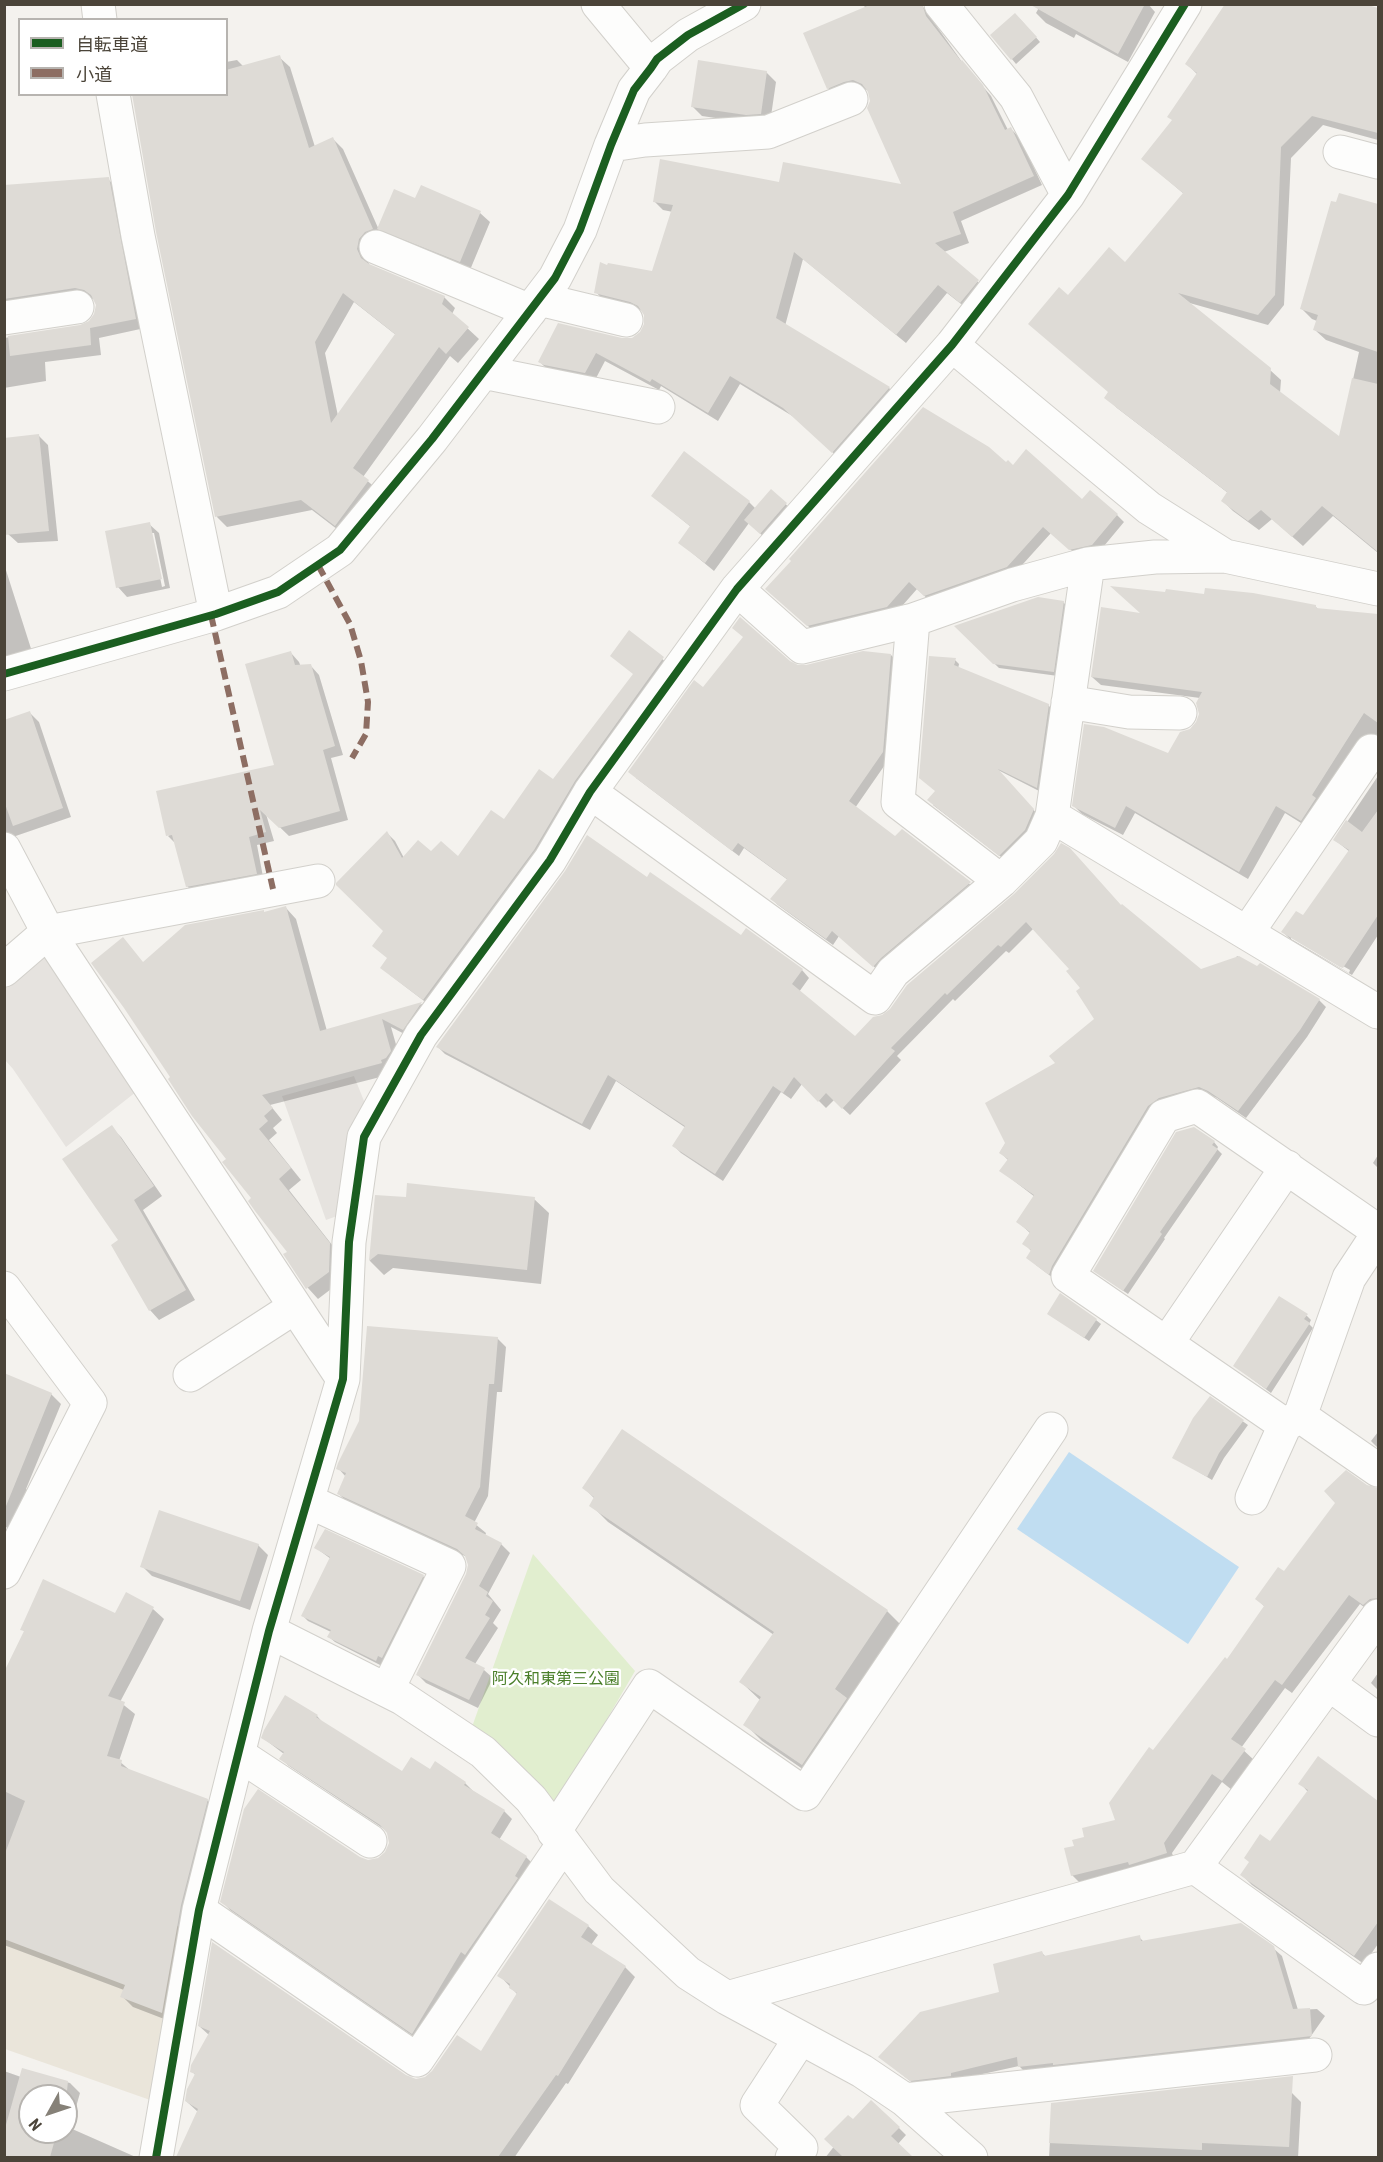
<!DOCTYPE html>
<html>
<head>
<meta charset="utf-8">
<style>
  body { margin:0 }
  #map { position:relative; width:1383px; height:2162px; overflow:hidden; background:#f4f2ee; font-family:"Roboto Condensed","Noto Sans JP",sans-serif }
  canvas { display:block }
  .frame { position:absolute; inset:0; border:6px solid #4b4439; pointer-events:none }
  .legend { position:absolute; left:18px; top:18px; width:210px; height:78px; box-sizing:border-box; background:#fff; border:2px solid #b7b4b0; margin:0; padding:8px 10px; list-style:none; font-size:18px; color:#4b4439 }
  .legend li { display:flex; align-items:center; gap:12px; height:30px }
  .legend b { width:30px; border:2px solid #b7b4b0 }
  .north { position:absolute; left:18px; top:2084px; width:60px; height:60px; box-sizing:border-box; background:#fff; border:2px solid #b7b4b0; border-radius:50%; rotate:230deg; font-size:16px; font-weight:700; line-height:24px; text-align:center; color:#4b4439 }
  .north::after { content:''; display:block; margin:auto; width:21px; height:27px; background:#868178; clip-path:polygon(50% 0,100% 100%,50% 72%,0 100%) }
</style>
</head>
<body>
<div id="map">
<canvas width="1383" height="2162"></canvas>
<div class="frame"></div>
<ul class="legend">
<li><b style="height:8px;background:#1b5e20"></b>自転車道</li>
<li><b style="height:8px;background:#8d6e63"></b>小道</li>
</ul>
<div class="north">N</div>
</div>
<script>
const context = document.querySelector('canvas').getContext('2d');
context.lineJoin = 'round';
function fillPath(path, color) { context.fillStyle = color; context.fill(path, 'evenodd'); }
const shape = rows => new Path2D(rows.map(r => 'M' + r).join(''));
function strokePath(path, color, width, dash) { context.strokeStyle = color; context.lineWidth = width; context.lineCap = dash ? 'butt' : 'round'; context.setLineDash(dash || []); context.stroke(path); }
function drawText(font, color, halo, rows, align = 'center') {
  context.font = font + ' "Roboto Condensed","Noto Sans JP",sans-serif'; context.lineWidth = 5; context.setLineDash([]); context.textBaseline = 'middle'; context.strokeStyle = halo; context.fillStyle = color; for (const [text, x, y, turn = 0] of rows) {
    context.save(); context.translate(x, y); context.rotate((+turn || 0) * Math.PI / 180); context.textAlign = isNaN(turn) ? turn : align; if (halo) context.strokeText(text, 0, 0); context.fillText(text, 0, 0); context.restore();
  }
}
fillPath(shape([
  [5,1857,185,1929,153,2101,5,2049]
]), '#eae5da');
fillPath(shape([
  [533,1554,635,1671,555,1808,472,1727]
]), '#e1eecf');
fillPath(shape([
  [49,950,141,1088,66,1147,13,1069,5,1060,5,987],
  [354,1076,368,1111,337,1216,326,1220,282,1096]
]), '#e6e3df');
fillPath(shape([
  [1069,1452,1239,1567,1188,1644,1017,1529]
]), '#c0ddf1');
fillPath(shape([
  [863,4,921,4,962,62,991,96,1008,130,1011,129,1020,138,1042,185,961,221,969,243,944,252,987,290,970,311,947,293,906,343,803,259,785,326,889,388,898,397,842,461,794,417,740,384,718,421,661,386,659,390,605,361,594,382,549,371,540,362,622,340,632,339,641,333,646,324,646,315,641,310,605,302,596,292,653,273,673,212,663,210,654,201,780,184,904,186,871,101,870,91,863,89,837,97,828,88,866,9],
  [1041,4,1148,4,1155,12,1128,62,1076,34,1074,38,1046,23,1036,13],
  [1359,4,1378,9,1378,140,1323,125,1291,158,1284,305,1268,325,1186,302,1270,370,1281,380,1280,393,1340,439,1359,352,1326,340,1315,330,1317,321,1312,319,1302,309,1340,195,1378,206,1378,553,1333,516,1303,546,1272,519,1259,530,1233,511,1223,501,1228,493,1117,408,1106,397,1110,393,1068,297,1126,264,1184,194,1143,159,1173,120,1197,74,1187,64],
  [1020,19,1040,42,1016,64,992,35],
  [279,57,290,67,315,147,333,139,343,149,383,239,369,250,367,260,370,266,444,297,455,308,452,314,479,339,458,363,450,356,363,477,379,491,346,536,312,510,227,527,217,517,226,62,237,60,244,67],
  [354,302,396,335,338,416,325,353],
  [766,72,776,82,770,123,756,124,702,116,692,106],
  [108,179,118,189,145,328,99,338,101,355,45,362,46,381,4,388,4,338,81,327,90,322,96,315,97,305,95,299,86,298,4,312,4,186],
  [421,187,480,213,490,222,470,270,388,238,379,228,416,200],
  [39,436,48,445,58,541,18,543,8,534],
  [1006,464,1082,501,1117,515,1124,522,1099,552,1078,556,1051,533,1014,574,932,603,917,589,895,614,816,633,774,596],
  [771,491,791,509,765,538,749,523,714,571,680,543,691,527,653,496,749,502,756,509],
  [149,524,159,533,170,588,127,597,118,587],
  [151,533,154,533,165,586,162,587],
  [4,564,34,658,4,668],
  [1063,602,1068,607,1058,676,999,668,956,626],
  [1315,606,1318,609,1378,616,1378,740,1309,828,1285,813,1248,879,1135,813,1123,835,1082,814,1074,806,1168,755,1198,723,1200,714,1200,698,1101,685,1092,677,1143,615],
  [629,633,671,666,432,1007,390,975,389,959,374,946,385,931,387,833,395,841,404,858,431,853,458,858,554,781,634,675],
  [291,653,299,662,301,667,311,666,319,675,343,755,331,758,348,820,289,836,266,814,274,841,257,845,264,882,196,895,187,886,176,844,168,836,276,766],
  [891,655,897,661,889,759,855,808,896,838,902,831,976,889,880,972,839,936,833,945,778,905,772,899,788,880,744,848,739,856,636,778,703,689,789,662,798,667],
  [955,660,959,664,958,669,1048,705,1053,710,1041,792,998,770,1038,815,1029,835,1005,860,933,805,936,791,925,782],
  [30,713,39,722,71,817,4,840,4,722],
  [1378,776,1378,935,1352,975,1291,940,1283,932,1303,918,1350,852,1335,840],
  [1291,936,1350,970,1349,973,1291,939],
  [647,879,741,937,747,930,802,970,809,978,799,992,856,1038,883,1017,1015,895,1121,907,1212,1000,1237,956,1319,1000,1326,1007,1307,1037,1246,1118,1217,1098,1208,1094,1166,1105,1057,1281,1036,1265,1032,1252,1024,1243,1030,1233,1018,1222,1035,1197,1001,1171,1009,1161,1000,1152,1057,1063,1096,1019,1071,969,1034,928,1009,953,1006,951,955,1001,953,999,897,1056,901,1060,850,1115,834,1100,826,1108,802,1084,791,1099,781,1092,723,1181,681,1153,674,1146,686,1128,616,1081,590,1130,445,1054,438,1047],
  [286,908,296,919,327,1031,422,1004,432,1014,414,1039,391,1027,401,1062,392,1074,270,1105,282,1120,273,1128,277,1133,269,1140,301,1180,289,1190,340,1255,339,1283,318,1299,308,1288,285,1255,289,1252,172,1078,144,963,265,913],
  [111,1127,121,1137,162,1196,143,1210,195,1300,159,1320,150,1310,120,1241],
  [1194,1128,1214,1142,1218,1147,1217,1149,1222,1154,1164,1238,1165,1239,1128,1294,1100,1275],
  [1378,1155,1378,1168,1373,1163],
  [377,1196,407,1199,534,1199,549,1213,541,1284,393,1268,384,1275,370,1261],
  [1280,1298,1307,1316,1311,1320,1309,1324,1313,1328,1271,1393,1235,1366],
  [1049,1314,1096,1320,1101,1324,1089,1341],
  [497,1338,506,1347,502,1392,497,1392,488,1496,474,1523,486,1533,485,1536,501,1544,510,1553,488,1594,501,1610,493,1623,498,1628,475,1664,484,1670,493,1678,478,1708,426,1683,417,1674,467,1575,469,1565,467,1557,347,1502,338,1493,346,1477,338,1468],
  [4,1375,51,1394,61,1404,26,1489,35,1498,17,1533,4,1526],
  [1210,1398,1248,1425,1224,1458,1212,1480,1174,1457],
  [1378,1432,1378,1448,1371,1441],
  [1367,1487,1378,1490,1378,1609,1373,1614,1360,1604,1292,1693,1285,1688,1241,1748,1254,1760,1232,1790,1222,1782,1172,1853,1175,1862,1082,1885,1072,1875,1075,1847,1085,1838,1117,1821,1153,1752,1227,1661,1265,1607,1257,1599,1285,1574],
  [584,1488,887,1611,904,1628,820,1781,762,1741,745,1724,761,1701,741,1682,774,1635,608,1522,591,1505,595,1499],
  [258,1545,268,1555,250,1610,152,1576,142,1566],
  [316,1548,423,1576,428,1582,382,1666,335,1642,329,1637,331,1632,308,1621,303,1616,331,1559],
  [126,1594,153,1609,164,1619,120,1702,135,1714,119,1761,132,1772,207,1800,217,1811,172,2022,133,2007,122,1996,124,1990,4,1945,4,1676,25,1632,22,1629,116,1615],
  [1378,1673,1378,1690,1371,1683],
  [317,1716,325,1725,403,1773,430,1771,465,1783,473,1791,504,1811,512,1819,499,1840,526,1857,534,1865,420,2041,230,1910,222,1901,360,1858,368,1861,378,1859,387,1853,390,1843,387,1831,289,1766,281,1759,284,1754,263,1738],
  [1318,1759,1378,1803,1378,1944,1364,1964,1252,1885,1242,1875,1271,1843,1308,1792,1300,1783],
  [549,1901,588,1926,598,1935,591,1945,625,1967,635,1977,568,2084,566,2083,514,2158,178,2158,198,2112,186,2101,196,2076,192,2071,209,2035,199,2026,416,2080,425,2078,481,2053,517,1994,499,1975],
  [1139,1937,1144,1942,1273,1948,1282,1956,1298,2010,1317,2009,1325,2016,1304,2046,1027,2074,1019,2066,919,2088,880,2057,1001,1993,1042,1953,1046,1957],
  [23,2070,70,2083,80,2093,70,2128,138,2158,4,2158,4,2071,21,2077],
  [30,2096,66,2096,66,2132,30,2132],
  [1292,2093,1301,2102,1298,2158,1049,2158,1052,2104],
  [853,2122,899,2128,906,2135,897,2145,910,2158,825,2158]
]), '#0003');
fillPath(shape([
  [872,4,922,4,926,16,961,61,962,60,983,85,1005,130,1011,127,1034,176,953,212,961,234,935,243,979,280,960,303,938,285,896,335,794,252,776,318,890,387,832,453,783,408,730,376,708,413,652,379,650,382,596,353,585,373,544,365,538,362,558,323,622,338,632,338,640,332,644,324,644,315,638,306,630,302,594,293,600,262,607,265,608,263,652,271,673,205,653,202,660,159,779,182,783,162,901,184,867,108,870,101,868,92,862,84,853,80,844,82,827,89,803,33],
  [1029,4,1145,4,1118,54],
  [1225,4,1365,4,1378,8,1378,133,1312,116,1281,147,1275,295,1258,315,1178,293,1271,368,1270,384,1339,436,1352,378,1378,384,1378,552,1322,506,1292,537,1261,510,1248,521,1221,501,1227,492,1104,398,1108,392,1028,324,1059,287,1068,295,1109,247,1125,262,1183,193,1141,159,1172,120,1167,117,1197,73,1185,64],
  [1015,13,1037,37,1011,60,990,35],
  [280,55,309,148,333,137,373,229,365,232,359,239,357,249,361,258,369,264,445,296,442,304,469,327,446,354,439,347,353,468,369,480,335,526,301,500,215,517,156,232,132,94,226,94,226,70],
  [343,293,395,334,331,423,315,342],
  [698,60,767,71,761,114,746,115,691,107],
  [109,177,136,319,90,328,91,345,10,356,8,336,80,325,89,321,94,314,96,305,91,295,84,290,75,288,4,299,4,185],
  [421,185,481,211,460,262,377,229,394,189,415,198],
  [1339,193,1378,204,1378,352,1313,330,1318,315,1300,309,1331,201,1336,202],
  [923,407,989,447,1006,462,1008,460,1013,465,1026,449,1082,499,1090,490,1118,514,1092,545,1069,550,1043,527,1007,567,924,596,909,582,887,607,807,626,765,589,791,561,789,559],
  [39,434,49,531,4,535,4,438],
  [684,451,750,501,705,563,678,543,690,526,651,496],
  [771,489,787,503,760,534,744,520],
  [150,522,162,579,116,588,105,531],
  [1110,586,1165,592,1166,589,1204,594,1205,588,1253,593,1316,605,1316,608,1378,614,1378,723,1364,713,1312,795,1316,798,1301,821,1276,806,1239,872,1126,806,1115,828,1072,806,1084,724,1104,727,1168,753,1180,732,1190,729,1196,722,1199,714,1196,703,1202,692,1091,677,1101,607,1140,613],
  [1038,597,1064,601,1054,672,993,664,954,626],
  [740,617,790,661,798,665,806,665,863,651,891,654,883,752,849,801,895,836,902,829,971,882,881,958,873,967,832,931,826,939,770,899,787,879,738,843,732,851,628,772,694,680,703,687,743,637,732,628],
  [629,630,664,657,575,781,534,850,423,1000,380,968,387,958,372,946,383,931,336,885,336,883,387,831,402,858,418,840,431,851,441,841,458,856,491,810,504,819,539,769,553,779,633,674,610,656],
  [291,651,295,665,311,664,335,746,323,750,340,811,279,828,260,810,266,832,249,837,257,874,186,887,172,835,166,836,156,791,274,765,245,664],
  [929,656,956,658,954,665,1049,704,1037,788,998,769,1034,809,1025,830,999,856,927,800,935,791,919,778],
  [30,711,63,808,13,826,4,801,4,720],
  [1378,810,1378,915,1343,968,1340,967,1281,932,1296,911,1303,915,1349,850,1333,840,1346,820,1362,832],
  [587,835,647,877,650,872,741,935,746,928,803,969,792,984,855,1036,873,1017,882,1015,890,1009,907,985,1014,894,1054,854,1061,843,1070,848,1121,905,1122,904,1201,969,1239,956,1257,966,1260,963,1320,999,1300,1030,1238,1111,1208,1091,1199,1087,1159,1098,1148,1106,1052,1266,1049,1275,1026,1258,1031,1250,1022,1244,1030,1232,1016,1222,1034,1195,999,1171,1008,1159,999,1153,1005,1143,985,1103,1055,1063,1049,1056,1094,1019,1076,991,1080,988,1066,971,1069,969,1026,922,1001,947,998,945,947,995,945,993,891,1048,895,1051,842,1109,826,1093,818,1102,794,1077,783,1093,773,1086,715,1174,672,1146,685,1126,608,1075,582,1124,436,1047,565,871],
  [286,906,320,1031,422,1002,403,1030,382,1019,391,1051,386,1058,381,1060,382,1063,262,1095,273,1108,264,1116,268,1121,259,1129,291,1168,279,1179,330,1243,329,1272,306,1289,283,1254,287,1252,255,1211,248,1201,251,1198,222,1162,226,1159,192,1116,168,1079,170,1077,124,1008,91,963,123,937,143,962,185,925,264,910,264,912],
  [112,1125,154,1186,134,1200,186,1290,149,1311,111,1245,118,1240,62,1159],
  [1194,1127,1215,1141,1212,1145,1218,1149,1160,1232,1162,1234,1123,1291,1093,1271,1176,1132],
  [407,1183,535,1197,527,1270,378,1254,369,1261,375,1195,406,1197],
  [1060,1293,1097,1319,1084,1338,1047,1314],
  [1279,1296,1308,1314,1304,1319,1310,1323,1266,1389,1233,1366],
  [367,1326,498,1337,494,1384,489,1384,480,1487,465,1516,478,1523,475,1529,502,1543,479,1586,488,1592,486,1596,493,1601,485,1615,490,1618,465,1658,485,1668,469,1700,416,1675,466,1574,468,1565,465,1556,457,1549,337,1494,346,1473,336,1469,338,1463,359,1421],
  [4,1373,52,1393,6,1506,4,1506],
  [1210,1396,1244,1420,1219,1453,1207,1477,1172,1458,1193,1418],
  [622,1429,888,1610,835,1689,847,1698,802,1765,743,1725,761,1697,739,1682,774,1632,589,1506,594,1497,582,1488],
  [1346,1470,1367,1485,1378,1488,1378,1598,1370,1599,1363,1605,1349,1595,1282,1685,1275,1680,1231,1739,1246,1749,1222,1781,1212,1774,1164,1843,1167,1853,1129,1865,1128,1862,1071,1876,1064,1848,1074,1846,1072,1840,1084,1837,1082,1828,1115,1820,1109,1803,1149,1747,1153,1750,1225,1657,1227,1659,1264,1606,1255,1599,1278,1567,1284,1571,1335,1503,1324,1491],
  [159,1510,259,1544,240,1601,140,1567],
  [325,1529,424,1575,382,1658,378,1656,376,1661,327,1637,331,1630,301,1616,330,1557,314,1548],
  [43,1579,115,1613,126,1592,154,1607,108,1696,125,1702,107,1756,122,1760,121,1766,208,1799,181,1905,162,2013,120,1997,125,1985,4,1939,4,1856,25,1801,4,1791,4,1672,24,1631,20,1630],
  [285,1695,318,1715,316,1717,402,1771,411,1757,430,1769,435,1761,466,1782,464,1785,505,1810,491,1833,527,1856,515,1876,518,1878,465,1955,461,1952,412,2034,220,1902,244,1809,258,1789,360,1857,368,1860,378,1858,385,1852,389,1843,387,1833,380,1825,279,1759,284,1752,261,1738,264,1730],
  [1318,1756,1378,1801,1378,1922,1354,1956,1240,1875,1249,1862,1244,1858,1260,1834,1270,1841,1308,1790,1298,1784],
  [549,1899,589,1925,581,1937,626,1966,558,2076,556,2075,498,2157,176,2157,198,2109,185,2101,187,2089,195,2074,190,2072,191,2065,210,2031,198,2026,212,1942,406,2075,416,2079,425,2077,432,2071,457,2035,481,2051,517,1993,509,1988,510,1984,497,1976],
  [1241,1923,1274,1946,1293,2009,1310,2008,1312,2036,1053,2065,1053,2063,1018,2067,1017,2057,951,2073,951,2076,910,2081,878,2057,920,2012,999,1992,993,1964,1042,1951,1044,1956,1140,1935,1141,1941],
  [22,2068,68,2081,66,2100,66,2096,30,2096,30,2132,57,2132,50,2157,4,2157,4,2132],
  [1293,2076,1289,2147,1202,2143,1202,2150,1049,2143,1051,2103],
  [871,2100,900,2127,891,2136,913,2157,843,2157,824,2139,848,2115,853,2119]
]), '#dedbd6');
const minor = shape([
  [98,4,100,20],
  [598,4,651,68],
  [941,4,1016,97,1068,195],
  [113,94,138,236,216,614],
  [611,145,645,140,768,132,851,99],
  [1340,152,1378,162],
  [376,247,530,311],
  [539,299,626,320],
  [4,318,77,307],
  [952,345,1149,508,1225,556,1378,589],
  [483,372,658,407],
  [737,589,802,647,913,620,1012,585,1088,564,1155,557,1225,556],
  [913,620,898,802,1001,881],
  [4,674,216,614,278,592,340,550,432,439,555,278,580,230,611,145,634,90,651,68,657,59,688,35,744,4],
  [1068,702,1129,712,1180,713],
  [590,792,875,998,893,972,1001,881,1041,841,1052,816,1088,564],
  [1052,816,1378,1012],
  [4,849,48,932,343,1379],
  [1247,933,1371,751],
  [4,970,48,932,318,881],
  [1378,1231,1197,1106,1164,1116,1068,1276,1285,1425,1300,1416,1378,1470],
  [4,1288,90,1403,4,1572],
  [1167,1343,1287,1167],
  [190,1375,295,1307],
  [1300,1416,1349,1278,1378,1234],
  [1252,1498,1285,1425],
  [308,1501,449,1566,387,1690],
  [269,1631,402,1698,483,1752,531,1799,599,1890,688,1973,727,1998,862,2071,905,2100,971,2158],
  [1329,1684,1378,1720],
  [238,1754,370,1841],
  [554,1832,649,1686,805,1794,1051,1429],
  [1195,1867,1364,1988,1378,1969],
  [199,1910,417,2060,564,1843],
  [727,1998,1195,1867,1378,1616],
  [905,2100,1315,2055],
  [156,2158,199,1910,269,1631,343,1379,349,1242,364,1137,421,1035,550,860,590,792,737,589,952,345,1068,195,1185,4],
  [792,2158,801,2148,757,2105,800,2039]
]);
strokePath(minor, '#d2d0cb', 35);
strokePath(minor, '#fdfdfc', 33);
strokePath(shape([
  [318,565,350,624,361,661,368,702,366,734,352,758],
  [211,615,273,889]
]), '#8d6e63', 6, [12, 6]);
strokePath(shape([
  [4,674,216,614,278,592,340,550,432,439,555,278,580,230,611,145,634,90,651,68,657,59,688,35,744,4],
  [156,2158,199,1910,269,1631,343,1379,349,1242,364,1137,421,1035,550,860,590,792,737,589,952,345,1068,195,1185,4]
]), '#1b5e20', 8);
drawText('16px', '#4a7f2a', '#fff', [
  ["阿久和東第三公園",556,1680]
]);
</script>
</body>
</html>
